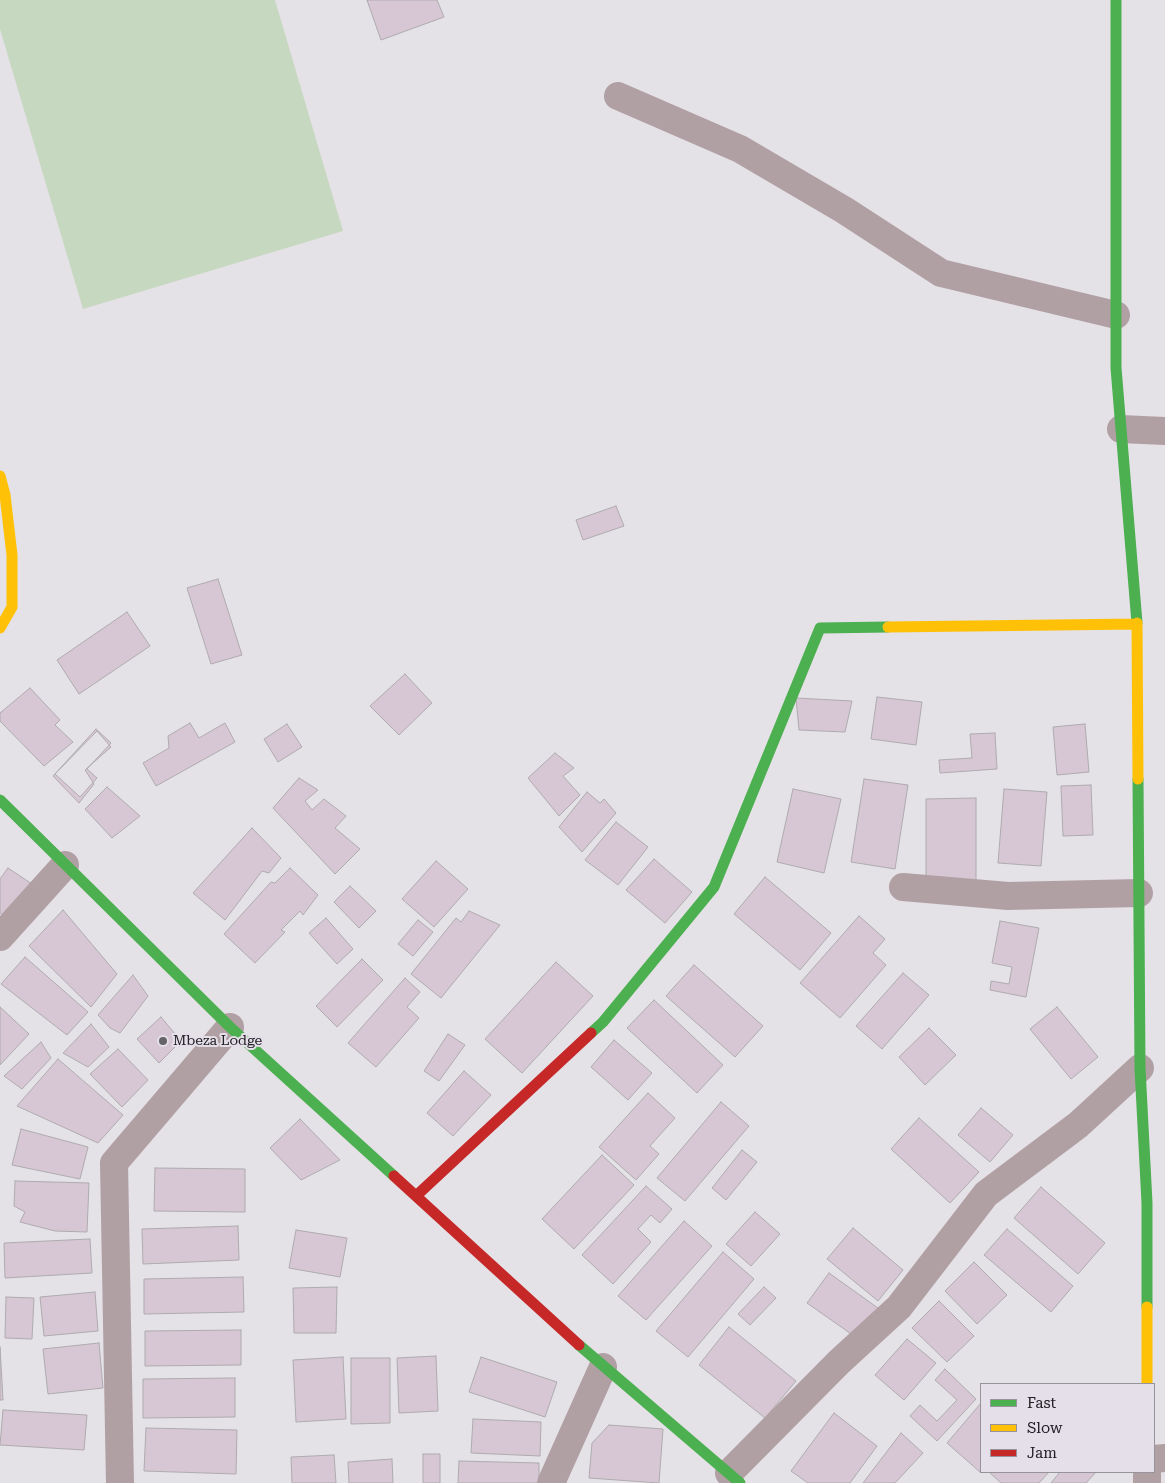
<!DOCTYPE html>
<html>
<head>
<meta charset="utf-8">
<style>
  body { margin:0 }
  #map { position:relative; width:1165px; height:1483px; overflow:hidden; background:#e4e1e7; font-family:"Roboto Serif",serif }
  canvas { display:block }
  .legend { position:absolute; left:980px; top:1383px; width:175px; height:90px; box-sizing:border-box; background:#e4dfe9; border:1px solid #96939a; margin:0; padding:6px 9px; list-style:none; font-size:15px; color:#222024 }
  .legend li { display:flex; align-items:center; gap:10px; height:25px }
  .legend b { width:25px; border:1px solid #96939a }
</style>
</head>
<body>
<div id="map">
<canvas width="1165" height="1483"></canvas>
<ul class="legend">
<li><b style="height:6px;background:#4caf50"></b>Fast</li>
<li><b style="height:6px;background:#ffc107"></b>Slow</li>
<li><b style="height:6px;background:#c62828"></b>Jam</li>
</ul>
</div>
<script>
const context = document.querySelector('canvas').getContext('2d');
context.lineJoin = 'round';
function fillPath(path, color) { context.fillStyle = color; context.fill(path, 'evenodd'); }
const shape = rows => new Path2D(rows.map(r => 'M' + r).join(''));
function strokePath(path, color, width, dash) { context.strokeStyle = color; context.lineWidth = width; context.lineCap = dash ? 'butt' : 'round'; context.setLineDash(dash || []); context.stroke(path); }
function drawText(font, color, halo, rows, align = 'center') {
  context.font = font + ' "Roboto Serif",serif'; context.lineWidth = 4; context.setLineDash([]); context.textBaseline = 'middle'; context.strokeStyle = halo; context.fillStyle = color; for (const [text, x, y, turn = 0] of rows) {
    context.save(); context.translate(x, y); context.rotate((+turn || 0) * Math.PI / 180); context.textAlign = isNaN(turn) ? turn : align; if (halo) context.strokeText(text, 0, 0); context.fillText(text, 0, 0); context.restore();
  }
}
fillPath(shape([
  [0,0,275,0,343,231,83,309,0,29]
]), '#c7d8c0');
const building = shape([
  [367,0,437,0,444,17,381,40,367,0],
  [616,506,624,526,583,540,576,520,616,506],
  [218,579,242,655,211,664,187,588,218,579],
  [127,612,150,646,79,694,57,660,127,612],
  [405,674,432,703,399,735,370,706,405,674],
  [30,688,60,720,55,725,73,742,44,766,0,721,0,713,30,688],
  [877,697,922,702,916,745,871,739,877,697],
  [796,698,852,701,845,732,799,730,796,698],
  [190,723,199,738,225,723,235,742,156,786,143,763,169,748,168,736,190,723],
  [287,724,302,747,278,762,264,739,287,724],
  [1085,724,1089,772,1057,775,1053,727,1085,724],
  [96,729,111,743,87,769,97,778,80,797,55,774,96,729],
  [97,731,111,747,85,770,94,784,79,803,53,776,97,731],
  [995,733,997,769,940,773,939,760,972,758,970,734,995,733],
  [555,753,574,768,563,776,580,795,559,816,528,778,555,753],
  [299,778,318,790,305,801,312,810,324,799,346,816,335,828,360,849,335,874,273,808,299,778],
  [864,779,908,785,895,869,851,862,864,779],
  [1091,785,1093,835,1063,836,1061,786,1091,785],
  [107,787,140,816,112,838,85,809,107,787],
  [793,789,841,799,824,873,777,862,793,789],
  [1004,789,1047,792,1041,866,998,863,1004,789],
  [587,792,600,803,604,799,616,813,582,852,559,827,587,792],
  [976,798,976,885,926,885,926,799,976,798],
  [616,822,648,847,618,885,585,860,616,822],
  [252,828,281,858,269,873,262,871,225,920,193,893,252,828],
  [654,859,692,892,665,923,626,890,654,859],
  [436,861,468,889,434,927,402,899,436,861],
  [8,868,35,886,6,918,0,913,0,879,8,868],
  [290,868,318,895,303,915,300,911,281,930,285,932,255,963,224,934,271,882,275,883,290,868],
  [765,877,831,933,800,970,734,914,765,877],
  [350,886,376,911,359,928,334,902,350,886],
  [63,910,117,974,91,1007,29,946,63,910],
  [469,911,500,925,441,998,411,974,456,918,461,922,469,911],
  [859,916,885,939,873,953,886,965,840,1018,800,983,859,916],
  [326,918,353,949,337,964,309,933,326,918],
  [418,920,433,932,413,956,398,944,418,920],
  [1000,921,1039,928,1026,997,990,990,991,981,1009,984,1012,967,992,963,1000,921],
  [25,957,88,1012,67,1035,1,984,25,957],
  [362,959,383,980,337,1027,316,1006,362,959],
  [556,962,593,996,522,1073,485,1039,556,962],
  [694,965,763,1026,735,1057,666,996,694,965],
  [903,973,929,995,882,1049,856,1026,903,973],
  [133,975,148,996,120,1033,110,1028,98,1015,133,975],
  [405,978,420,992,407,1007,419,1018,376,1067,348,1043,405,978],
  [654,1000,723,1065,697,1093,627,1028,654,1000],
  [0,1007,29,1034,0,1065,0,1007],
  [1057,1007,1098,1057,1071,1079,1030,1029,1057,1007],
  [161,1017,181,1041,159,1063,137,1039,161,1017],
  [91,1024,109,1047,88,1067,63,1053,91,1024],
  [929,1028,956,1055,925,1085,899,1057,929,1028],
  [448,1034,465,1045,439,1081,424,1071,448,1034],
  [614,1040,652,1073,628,1100,591,1067,614,1040],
  [41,1042,51,1058,22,1089,4,1076,41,1042],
  [118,1049,148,1080,122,1107,90,1074,118,1049],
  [58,1059,123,1115,98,1143,17,1106,58,1059],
  [464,1071,491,1095,453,1136,427,1113,464,1071],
  [648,1093,675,1118,650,1146,659,1154,636,1180,599,1147,648,1093],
  [721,1102,749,1126,685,1201,657,1178,721,1102],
  [981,1108,1013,1135,990,1162,958,1135,981,1108],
  [919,1118,979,1172,950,1203,891,1149,919,1118],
  [300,1119,340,1160,301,1180,270,1148,300,1119],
  [21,1129,88,1147,80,1179,12,1165,21,1129],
  [742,1150,757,1162,726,1200,712,1188,742,1150],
  [602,1155,634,1185,574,1249,542,1219,602,1155],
  [155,1168,245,1169,245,1212,154,1211,155,1168],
  [15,1181,89,1183,87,1232,55,1231,20,1222,25,1212,14,1206,15,1181],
  [646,1186,672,1209,660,1223,651,1215,638,1229,651,1242,613,1284,582,1255,646,1186],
  [1041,1187,1105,1243,1078,1274,1014,1218,1041,1187],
  [755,1212,780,1234,751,1266,726,1244,755,1212],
  [684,1221,712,1246,646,1320,618,1296,684,1221],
  [238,1226,239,1260,143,1264,142,1229,238,1226],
  [853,1228,903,1270,878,1301,827,1259,853,1228],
  [1007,1229,1073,1286,1051,1312,984,1255,1007,1229],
  [296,1230,347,1238,340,1277,289,1268,296,1230],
  [90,1239,92,1273,5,1278,4,1243,90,1239],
  [723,1252,754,1279,688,1357,656,1331,723,1252],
  [974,1262,1007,1295,977,1324,945,1291,974,1262],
  [829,1273,878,1308,854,1336,807,1303,829,1273],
  [243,1277,244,1312,144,1314,144,1279,243,1277],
  [337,1287,336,1333,294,1333,293,1288,337,1287],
  [764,1287,776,1298,750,1325,738,1314,764,1287],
  [95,1292,98,1331,44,1336,40,1297,95,1292],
  [6,1297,34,1298,32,1339,5,1338,6,1297],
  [939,1301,974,1336,947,1362,912,1328,939,1301],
  [729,1327,796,1381,765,1418,699,1365,729,1327],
  [241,1330,241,1365,145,1366,145,1331,241,1330],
  [907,1339,936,1363,904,1400,875,1375,907,1339],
  [99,1343,103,1388,48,1394,43,1349,99,1343],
  [0,1347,3,1400,0,1400,0,1347],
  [436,1356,438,1411,399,1413,397,1358,436,1356],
  [343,1357,346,1419,296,1422,293,1360,343,1357],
  [481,1357,557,1382,545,1417,469,1392,481,1357],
  [351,1358,390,1358,390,1423,351,1424,351,1358],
  [945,1369,976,1399,937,1441,910,1416,920,1405,937,1421,957,1400,935,1380,945,1369],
  [235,1378,235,1417,143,1418,143,1379,235,1378],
  [981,1403,981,1470,980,1472,947,1443,981,1403],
  [3,1410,87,1415,84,1450,0,1445,3,1410],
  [834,1413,877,1446,850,1483,808,1483,791,1471,834,1413],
  [473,1419,541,1422,540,1456,471,1453,473,1419],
  [609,1425,663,1429,659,1483,589,1478,592,1443,609,1425],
  [146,1428,237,1430,236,1474,144,1471,146,1428],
  [901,1433,923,1453,895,1483,863,1483,901,1433],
  [423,1454,440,1454,440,1483,423,1483,423,1454],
  [334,1455,336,1483,292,1483,291,1457,334,1455],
  [392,1459,393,1483,349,1483,348,1462,392,1459],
  [459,1461,539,1463,539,1483,458,1483,459,1461],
  [989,1472,1049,1472,1039,1483,1001,1483,989,1472],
  [1060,1472,1096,1472,1086,1483,1051,1483,1060,1472]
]);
fillPath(building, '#d7c7d4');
strokePath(building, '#aeabae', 1);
strokePath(shape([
  [618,96,740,149,844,210,941,273,1116,315],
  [1121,429,1165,431],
  [903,887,1008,896,1139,893],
  [0,937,65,865],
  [1154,1459,1165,1458],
  [729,1473,839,1362,899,1307,986,1194,1078,1125,1140,1068],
  [120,1483,114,1163,230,1027],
  [551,1483,603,1367],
  [1147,1483,1147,1472]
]), '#b1a0a3', 28);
strokePath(shape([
  [1116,0,1116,368,1137,623],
  [1138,779,1140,1068,1147,1203,1147,1307],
  [0,800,230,1027,394,1176],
  [591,1033,603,1022,714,887,820,628,888,627],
  [579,1345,740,1483]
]), '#4caf50', 11);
strokePath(shape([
  [0,476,5,495,12,555,12,607,0,628],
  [1137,623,1138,779],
  [888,627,1137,624],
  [1147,1307,1147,1384]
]), '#ffc107', 11);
strokePath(shape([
  [394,1176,579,1345],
  [416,1196,591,1033]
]), '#c62828', 11);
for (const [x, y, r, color] of [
  [163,1041,5,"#666468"]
]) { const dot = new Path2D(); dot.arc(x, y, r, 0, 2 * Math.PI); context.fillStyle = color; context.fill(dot); strokePath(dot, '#e4dfe9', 2); }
drawText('14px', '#222024', '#e4dfe9', [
  ["Mbeza Lodge",173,1041]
], 'left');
</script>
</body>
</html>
